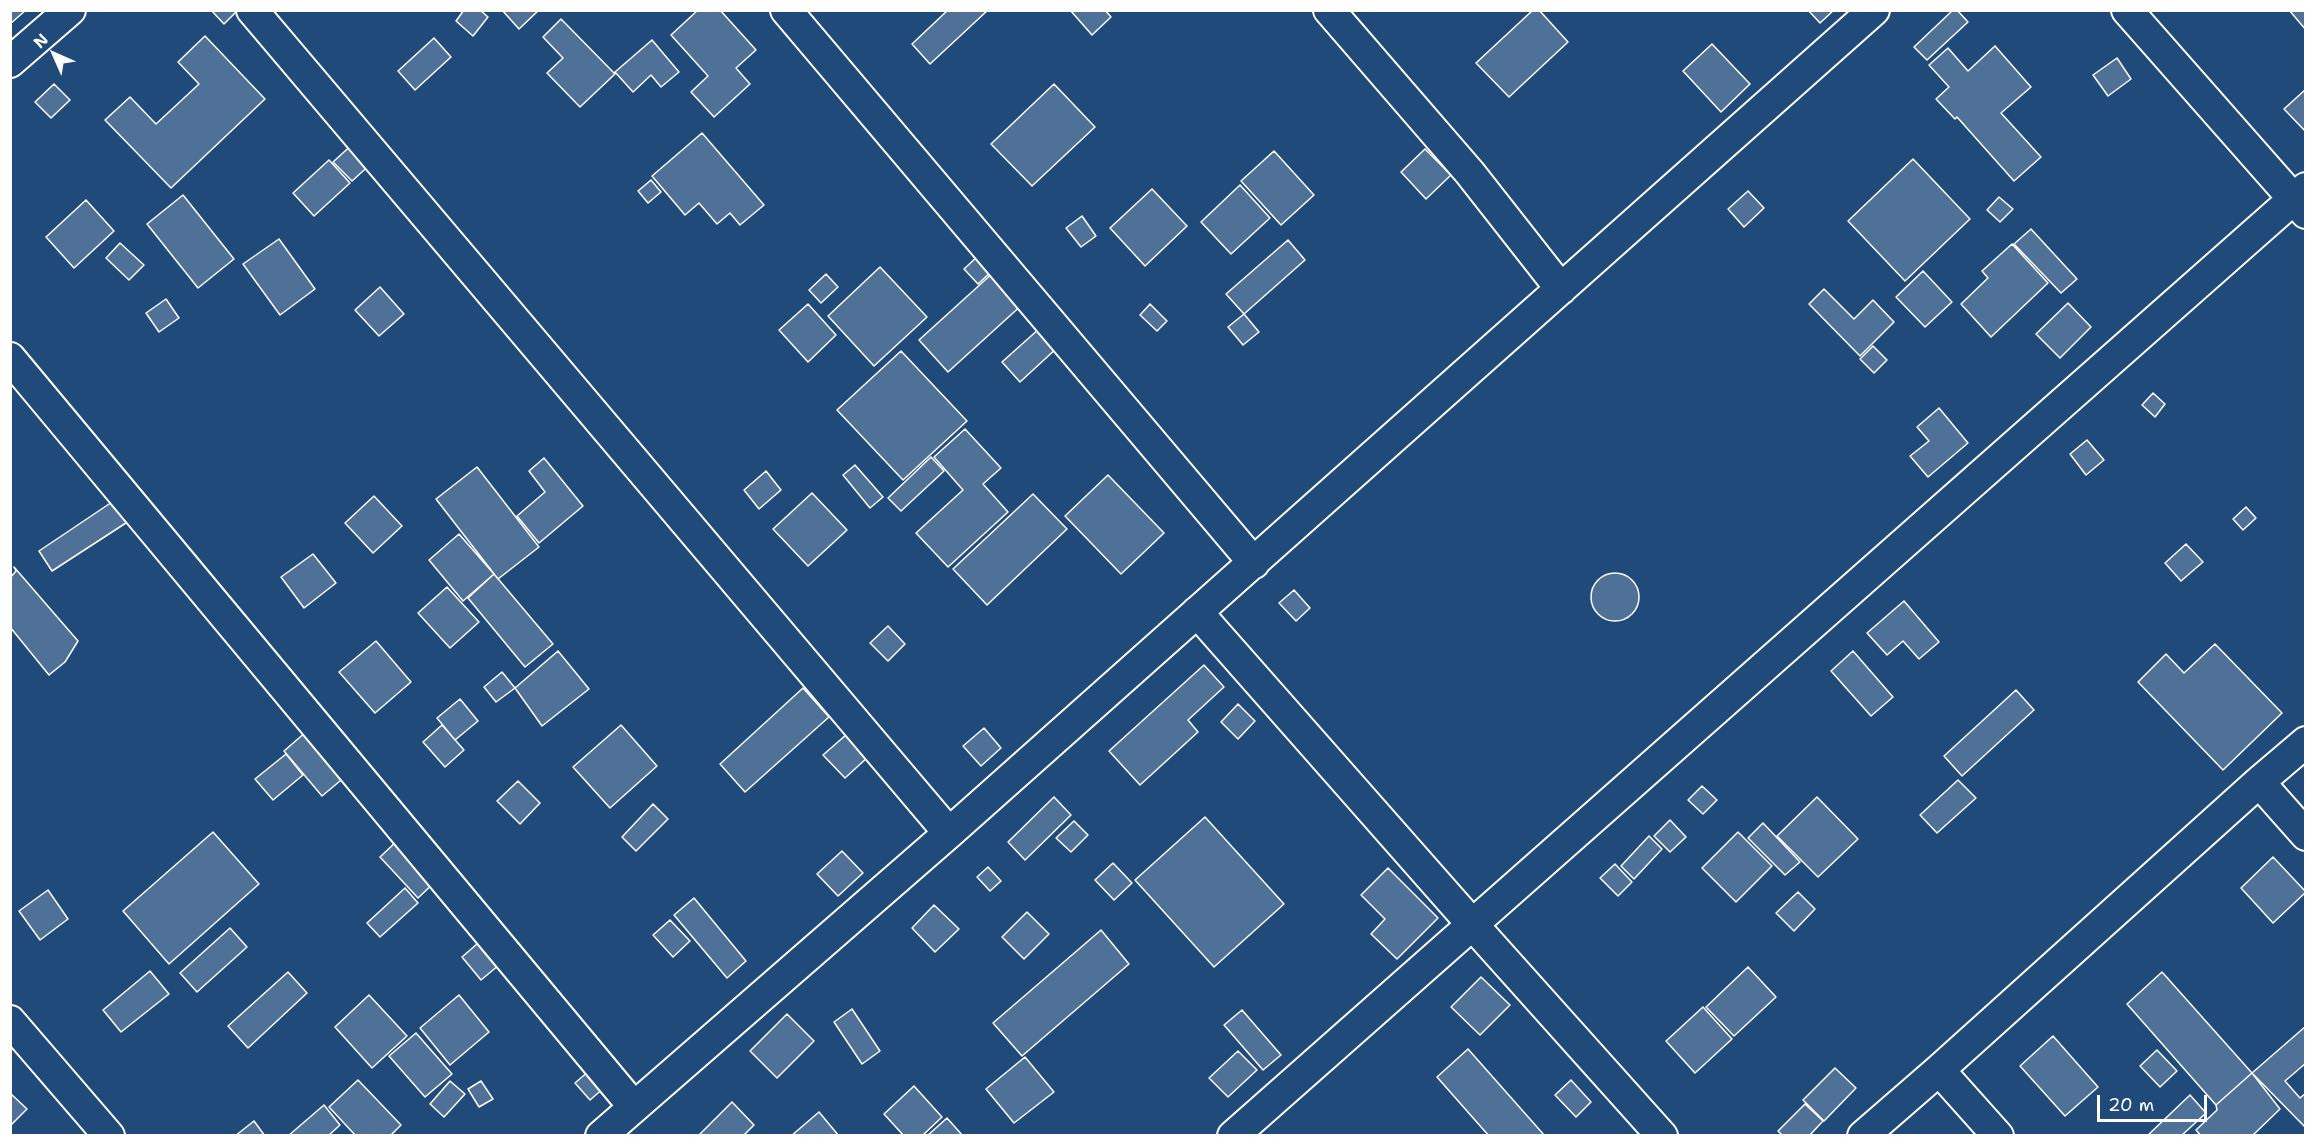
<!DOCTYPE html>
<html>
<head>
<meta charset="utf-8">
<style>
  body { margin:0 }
  #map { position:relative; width:2316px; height:1146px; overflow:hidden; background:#1f4a7a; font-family:"Shantell Sans",sans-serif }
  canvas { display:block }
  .frame { position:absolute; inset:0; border:12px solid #fff; pointer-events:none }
  .north { position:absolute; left:24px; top:24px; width:60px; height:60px; -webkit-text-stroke:4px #1f4a7a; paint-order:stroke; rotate:315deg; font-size:16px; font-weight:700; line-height:24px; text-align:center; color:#fff }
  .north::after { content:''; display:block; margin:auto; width:21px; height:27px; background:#fff; clip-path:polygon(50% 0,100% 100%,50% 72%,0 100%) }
  .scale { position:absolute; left:2097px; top:1095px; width:110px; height:27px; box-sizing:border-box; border:3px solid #fff; border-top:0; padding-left:8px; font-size:18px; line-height:21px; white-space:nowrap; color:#fff; -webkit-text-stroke:4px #1f4a7a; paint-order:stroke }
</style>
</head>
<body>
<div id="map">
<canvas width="2316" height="1146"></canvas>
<div class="frame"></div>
<div class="north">N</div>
<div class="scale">20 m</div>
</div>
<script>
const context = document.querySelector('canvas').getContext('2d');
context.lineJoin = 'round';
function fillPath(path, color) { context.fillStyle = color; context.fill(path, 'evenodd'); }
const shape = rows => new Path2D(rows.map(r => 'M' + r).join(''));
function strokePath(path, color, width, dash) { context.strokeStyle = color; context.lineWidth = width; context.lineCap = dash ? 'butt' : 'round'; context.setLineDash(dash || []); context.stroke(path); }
const building = shape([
  [10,10,26,10,10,24,10,10],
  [211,10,238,10,224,24,211,10],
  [464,10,480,10,488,17,473,36,456,21,464,10],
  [502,10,539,10,519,29,502,10],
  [698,10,720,10,756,50,736,68,750,84,714,117,691,92,708,76,671,35,698,10],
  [948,10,988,10,930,64,912,44,948,10],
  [1070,10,1105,10,1111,17,1092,35,1070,10],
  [1533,10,1539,10,1568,42,1509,97,1476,63,1533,10],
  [1808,10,1834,10,1820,23,1808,10],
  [1953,10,1957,10,1968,22,1927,60,1914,47,1953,10],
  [2289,10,2306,10,2306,30,2289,10],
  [561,19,615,74,580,107,547,73,563,58,543,37,561,19],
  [205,36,265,99,171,188,105,120,130,97,156,124,199,84,178,62,205,36],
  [434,38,451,57,415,90,398,71,434,38],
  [652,40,679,72,661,87,651,75,633,92,615,72,652,40],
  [1712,44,1750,84,1721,112,1683,71,1712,44],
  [1995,46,2031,87,2001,113,2041,157,2014,181,1957,117,1955,119,1936,99,1949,87,1929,65,1948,48,1968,71,1995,46],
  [2117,58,2131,79,2108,96,2093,75,2117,58],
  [54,84,70,100,51,118,35,102,54,84],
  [1054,84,1095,127,1032,186,991,144,1054,84],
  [2306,89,2306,132,2284,109,2306,89],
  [702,133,764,205,740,225,730,213,717,224,699,203,685,215,652,176,702,133],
  [356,141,374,161,352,181,333,162,356,141],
  [1425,149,1451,175,1426,199,1401,172,1425,149],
  [1274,151,1314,195,1281,225,1241,181,1274,151],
  [1913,159,1970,219,1905,281,1848,221,1913,159],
  [329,160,350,183,314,216,293,193,329,160],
  [651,180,661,192,648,203,638,191,651,180],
  [1240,185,1270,218,1231,254,1201,222,1240,185],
  [1152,189,1187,226,1145,266,1110,228,1152,189],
  [1748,191,1764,208,1744,227,1728,209,1748,191],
  [183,195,234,259,198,288,147,224,183,195],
  [1999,197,2013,209,2000,222,1987,210,1999,197],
  [86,200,114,231,74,268,46,237,86,200],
  [1082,216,1096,236,1081,247,1066,228,1082,216],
  [2031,229,2077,279,2061,293,2014,244,2031,229],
  [279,239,315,289,280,315,243,264,279,239],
  [1288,240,1305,260,1244,314,1226,294,1288,240],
  [120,243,144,265,129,280,106,258,120,243],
  [2012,244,2048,283,1991,337,1961,304,1988,278,1982,271,2012,244],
  [979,255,994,269,978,284,964,269,979,255],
  [880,267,927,317,874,366,828,316,880,267],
  [995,271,1024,303,948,372,919,340,995,271],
  [1923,271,1952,302,1925,327,1896,297,1923,271],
  [826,274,838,287,821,303,809,290,826,274],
  [380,287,404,314,379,336,355,310,380,287],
  [1824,289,1854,319,1873,300,1894,322,1860,356,1809,304,1824,289],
  [166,299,179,318,159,332,146,313,166,299],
  [2068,303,2091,327,2060,358,2036,334,2068,303],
  [808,304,836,335,808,362,779,330,808,304],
  [1150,304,1167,321,1157,331,1140,315,1150,304],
  [1244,314,1259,332,1243,345,1228,327,1244,314],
  [1040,328,1058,347,1020,382,1002,362,1040,328],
  [1873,346,1887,360,1874,373,1860,359,1873,346],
  [901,351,967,421,903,480,837,410,901,351],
  [2153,393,2165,404,2155,417,2142,405,2153,393],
  [1939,408,1968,443,1928,477,1910,456,1929,441,1917,427,1939,408],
  [965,429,1001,468,983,484,1008,512,948,567,916,533,963,490,934,457,965,429],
  [2087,440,2104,460,2086,475,2070,454,2087,440],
  [931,457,944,471,901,511,888,498,931,457],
  [544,458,583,506,539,543,517,516,545,492,529,471,544,458],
  [855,465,883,497,870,508,843,475,855,465],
  [477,467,539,547,498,579,436,499,477,467],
  [766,471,781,490,759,509,744,490,766,471],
  [1108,475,1164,533,1121,574,1065,516,1108,475],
  [812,493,847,530,808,566,773,529,812,493],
  [1033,494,1067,529,987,605,953,569,1033,494],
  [374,496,402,526,373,553,345,523,374,496],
  [115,500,129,521,52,571,39,551,115,500],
  [2246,507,2256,518,2243,530,2233,519,2246,507],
  [459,534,494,574,463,601,429,560,459,534],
  [2186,544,2203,562,2181,581,2165,563,2186,544],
  [313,554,336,583,304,608,281,577,313,554],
  [14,567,78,641,65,662,49,675,10,627,10,578,16,571,14,567],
  '1591 597a24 24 0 1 1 48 0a24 24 0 1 1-48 0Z',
  [494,574,553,644,525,667,468,598,494,574],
  [447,587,479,622,450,648,418,613,447,587],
  [1294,590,1310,608,1296,621,1279,603,1294,590],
  [1904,601,1939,642,1919,659,1903,641,1887,655,1867,633,1904,601],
  [888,626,905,644,888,661,870,643,888,626],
  [376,641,411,682,375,713,339,672,376,641],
  [2215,644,2282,713,2223,770,2138,682,2166,654,2184,673,2215,644],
  [558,651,589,689,542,726,515,688,558,651],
  [1853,651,1893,697,1871,716,1831,671,1853,651],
  [1204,665,1224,687,1188,720,1198,732,1140,785,1109,751,1204,665],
  [502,672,515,688,496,702,484,687,502,672],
  [803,688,829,717,745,792,720,764,803,688],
  [2016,690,2034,710,1962,776,1944,756,2016,690],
  [460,699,478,721,455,740,437,718,460,699],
  [1238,704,1255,721,1238,739,1221,722,1238,704],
  [442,725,464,750,445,767,423,742,442,725],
  [621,725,657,766,610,808,573,767,621,725],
  [984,728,1001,748,981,766,963,746,984,728],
  [307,731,346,776,322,796,284,751,307,731],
  [847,734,868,757,845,778,823,755,847,734],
  [286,754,303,775,273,800,255,779,286,754],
  [1958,780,1976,798,1937,833,1920,815,1958,780],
  [518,781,540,803,520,824,497,801,518,781],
  [1702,786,1717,800,1703,814,1688,800,1702,786],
  [1054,797,1071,815,1025,860,1008,842,1054,797],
  [1817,797,1858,839,1818,877,1777,836,1817,797],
  [653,804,668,819,636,851,622,837,653,804],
  [1205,817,1284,904,1214,967,1135,880,1205,817],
  [1670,820,1686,837,1670,852,1654,836,1670,820],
  [1074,821,1088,835,1071,852,1056,838,1074,821],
  [1763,823,1800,862,1785,875,1748,838,1763,823],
  [213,832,259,884,169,964,123,911,213,832],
  [1738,832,1772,866,1736,902,1702,868,1738,832],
  [1649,836,1662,849,1634,879,1621,866,1649,836],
  [398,840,436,881,418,898,380,857,398,840],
  [842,851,863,873,838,896,817,874,842,851],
  [2273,857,2306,892,2273,923,2241,888,2273,857],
  [1113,863,1132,883,1114,900,1095,880,1113,863],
  [1615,864,1632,882,1618,896,1600,878,1615,864],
  [988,867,1001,881,990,891,977,877,988,867],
  [1388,868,1438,918,1397,959,1371,934,1385,919,1361,895,1388,868],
  [405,888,418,903,380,937,367,923,405,888],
  [48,890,68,919,40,940,19,911,48,890],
  [1798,892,1815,909,1794,931,1776,913,1798,892],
  [694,898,746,961,727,978,674,915,694,898],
  [934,905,959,929,935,952,912,928,934,905],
  [1027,912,1049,934,1024,959,1002,937,1027,912],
  [670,920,690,941,673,957,653,935,670,920],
  [230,928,247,947,197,992,180,973,230,928],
  [1101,930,1129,964,1022,1056,993,1023,1101,930],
  [485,937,505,960,481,980,462,957,485,937],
  [1748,967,1776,997,1734,1036,1706,1007,1748,967],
  [150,971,169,994,121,1032,103,1010,150,971],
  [288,972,307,993,248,1048,228,1026,288,972],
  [2162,972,2252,1073,2216,1105,2127,1004,2162,972],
  [1481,977,1510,1005,1480,1035,1451,1007,1481,977],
  [369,995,407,1036,372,1068,335,1027,369,995],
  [459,995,489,1032,450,1065,420,1028,459,995],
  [1703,1007,1732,1039,1695,1073,1666,1041,1703,1007],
  [852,1009,880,1051,862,1064,834,1022,852,1009],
  [1242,1010,1281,1055,1263,1070,1224,1025,1242,1010],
  [787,1014,814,1041,777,1078,750,1051,787,1014],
  [2306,1026,2306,1063,2285,1081,2300,1098,2306,1093,2306,1128,2252,1073,2306,1026],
  [416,1033,452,1074,425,1097,389,1056,416,1033],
  [2053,1036,2098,1087,2065,1116,2020,1066,2053,1036],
  [1468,1049,1545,1136,1489,1136,1437,1077,1468,1049],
  [2157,1050,2177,1071,2160,1087,2140,1066,2157,1050],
  [1238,1051,1257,1070,1228,1097,1209,1078,1238,1051],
  [1025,1057,1054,1092,1014,1123,986,1089,1025,1057],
  [1835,1068,1856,1088,1824,1121,1803,1100,1835,1068],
  [590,1070,605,1087,590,1100,575,1083,590,1070],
  [2252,1073,2280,1109,2252,1136,2201,1136,2196,1130,2217,1110,2216,1105,2252,1073],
  [358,1080,401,1125,390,1136,356,1136,329,1107,358,1080],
  [1571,1080,1591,1102,1576,1117,1555,1095,1571,1080],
  [450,1081,465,1094,444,1117,430,1104,450,1081],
  [481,1081,493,1099,479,1107,468,1089,481,1081],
  [914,1086,942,1117,922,1136,904,1136,884,1114,914,1086],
  [10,1093,27,1109,10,1126,10,1093],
  [2190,1095,2206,1113,2181,1136,2147,1136,2190,1095],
  [732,1102,754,1125,743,1136,698,1136,732,1102],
  [1805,1104,1823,1121,1809,1136,1783,1136,1778,1131,1805,1104],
  [324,1105,340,1125,328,1136,288,1136,324,1105],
  [819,1112,839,1136,791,1136,819,1112],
  [947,1118,963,1136,927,1136,947,1118],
  [254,1121,265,1136,235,1136,254,1121]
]);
fillPath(building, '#507197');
strokePath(building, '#fff', 1.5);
const street = shape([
  [252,10,949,833],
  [786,10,1254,563],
  [1329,10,1470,173,1561,289],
  [2127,10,2306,213],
  [10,62,70,10],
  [10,358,634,1107],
  [1197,612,1472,924,1662,1136],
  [2259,782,2306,835],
  [10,1021,109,1136],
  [1939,1070,1998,1136],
  [601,1136,949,833,1874,10],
  [1233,1136,2306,188],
  [1863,1136,1939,1070,2259,782,2306,742]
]);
strokePath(street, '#fff', 34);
strokePath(street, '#1f4a7a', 30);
</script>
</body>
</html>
